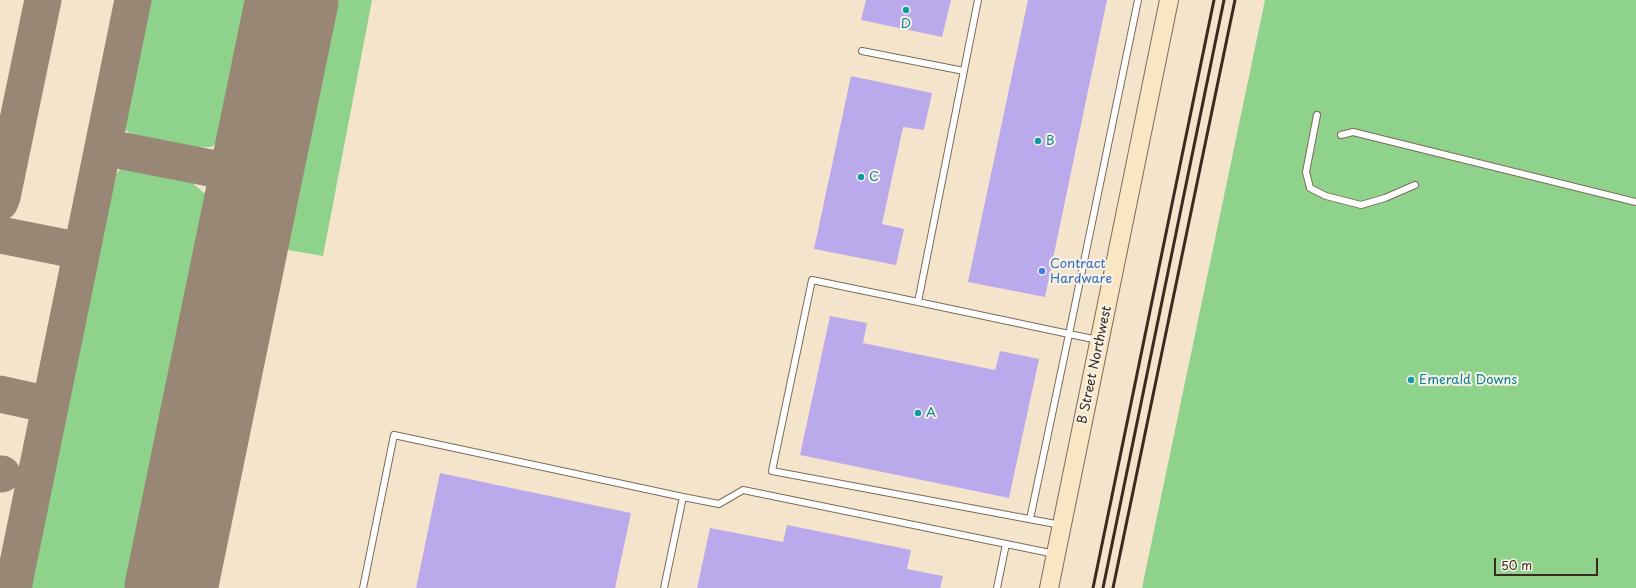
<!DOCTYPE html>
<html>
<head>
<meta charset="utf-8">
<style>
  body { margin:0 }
  #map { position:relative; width:1636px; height:588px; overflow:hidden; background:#f5e4cc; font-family:"Playpen Sans",sans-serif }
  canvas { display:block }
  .scale { position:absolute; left:1494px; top:558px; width:104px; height:18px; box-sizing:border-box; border:2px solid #3b2a1e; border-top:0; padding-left:5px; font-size:12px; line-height:14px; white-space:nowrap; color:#3b2a1e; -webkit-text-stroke:3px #f7f3e8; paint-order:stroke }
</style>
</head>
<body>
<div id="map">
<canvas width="1636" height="588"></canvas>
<div class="scale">50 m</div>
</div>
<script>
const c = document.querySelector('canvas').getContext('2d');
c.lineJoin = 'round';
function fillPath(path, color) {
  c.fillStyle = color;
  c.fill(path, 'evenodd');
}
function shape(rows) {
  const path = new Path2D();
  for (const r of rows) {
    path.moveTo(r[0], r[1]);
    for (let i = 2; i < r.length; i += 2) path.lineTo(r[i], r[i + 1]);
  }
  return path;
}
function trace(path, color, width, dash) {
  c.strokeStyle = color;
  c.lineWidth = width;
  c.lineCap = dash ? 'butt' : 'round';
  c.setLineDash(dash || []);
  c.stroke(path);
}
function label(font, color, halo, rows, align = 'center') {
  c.font = font + ' "Playpen Sans",sans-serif';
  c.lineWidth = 4;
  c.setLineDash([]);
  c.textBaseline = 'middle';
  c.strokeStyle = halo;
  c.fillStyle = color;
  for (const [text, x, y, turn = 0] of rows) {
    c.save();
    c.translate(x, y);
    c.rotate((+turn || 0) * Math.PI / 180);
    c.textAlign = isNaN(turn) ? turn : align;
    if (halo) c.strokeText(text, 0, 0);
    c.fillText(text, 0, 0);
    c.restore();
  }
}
const green = shape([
  [147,0,264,0,241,112,227,136,211,147,177,148,139,141,122,127],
  [313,0,372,0,323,256,265,246,277,167],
  [1265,0,1636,0,1636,588,1142,588],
  [120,169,151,169,190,181,210,198,219,220,144,588,26,588,52,458,85,275,105,191]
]);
const taxiway = shape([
  [103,147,256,177],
  [0,202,2,197,43,0],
  [0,235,81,251],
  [0,394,50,405],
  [0,474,2,474],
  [13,588,133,0]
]);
const runway = shape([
  [171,588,292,0]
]);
const building = shape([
  [866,0,951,0,942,37,861,20],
  [1028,0,1107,0,1045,297,968,282],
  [851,76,932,93,924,130,903,127,882,224,904,229,896,265,814,249],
  [830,316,867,323,863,343,995,370,1000,351,1039,359,1009,498,800,455],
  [440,473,631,513,615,588,416,588],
  [787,525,911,550,907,569,943,576,940,588,697,588,710,528,783,542]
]);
const lane = shape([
  [978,0,918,302,812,280,772,471,1061,525],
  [862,51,964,71],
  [1317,115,1306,172,1310,188,1326,196,1361,205,1385,198,1415,185],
  [1341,135,1353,132,1636,202],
  [918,302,1069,334,1138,0],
  [683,497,719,504,743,490,1055,554],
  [1030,519,1069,334,1098,340],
  [363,588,394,435,683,497,664,588],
  [997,588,1006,544]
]);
const secondary = shape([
  [1049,588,1169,0]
]);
const rail = shape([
  [1093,588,1214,0],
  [1103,588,1224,0],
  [1113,588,1235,0]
]);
const markers = [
  [906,10,4,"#0f9aa8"],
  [1038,141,4,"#0f9aa8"],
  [861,177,4,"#0f9aa8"],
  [1042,271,4,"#3f7fe0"],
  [1411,380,4,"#0f9aa8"],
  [918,413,4,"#0f9aa8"]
];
const cultureNames = [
  ["D",906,24,"center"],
  ["B",1046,141],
  ["C",869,177],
  ["Emerald Downs",1419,380],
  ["A",926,413]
];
const shopNames = [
  ["Contract",1050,264],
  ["Hardware",1050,279]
];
const streetNames = [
  ["B Street Northwest",1095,365,-78]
];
fillPath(green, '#8ed28b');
trace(taxiway, '#988775', 37);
trace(runway, '#988775', 93);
fillPath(building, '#bbaaeb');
trace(lane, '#7c6b5b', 8);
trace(secondary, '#7c6b5b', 20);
trace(lane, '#fff', 6);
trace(secondary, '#fbe6c4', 18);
trace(rail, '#3b2a1e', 3);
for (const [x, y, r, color] of markers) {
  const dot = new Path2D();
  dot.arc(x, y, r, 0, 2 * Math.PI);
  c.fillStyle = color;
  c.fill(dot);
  trace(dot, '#f7f3e8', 1.5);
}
label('13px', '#0d838f', '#f7f3e8', cultureNames, 'left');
label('13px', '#366cbe', '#f7f3e8', shopNames, 'left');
label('13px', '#3b2a1e', '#f7f3e8', streetNames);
</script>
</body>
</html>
